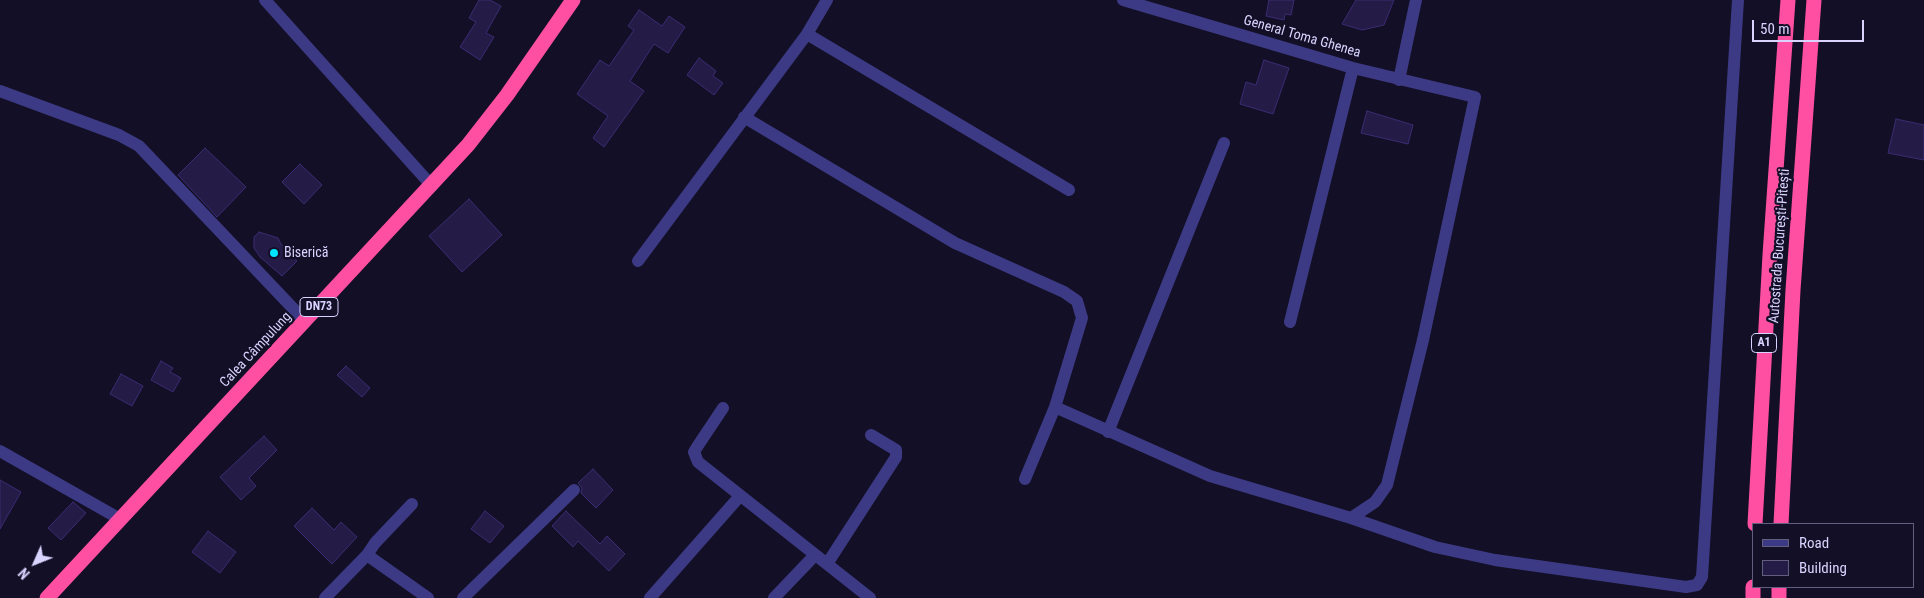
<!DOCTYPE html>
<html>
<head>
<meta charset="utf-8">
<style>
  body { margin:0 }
  #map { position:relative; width:1924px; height:598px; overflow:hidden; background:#130f26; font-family:"Roboto Condensed",sans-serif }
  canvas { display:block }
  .legend { position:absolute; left:1752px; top:523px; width:162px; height:65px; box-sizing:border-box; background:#130f26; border:1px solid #625e7d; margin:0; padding:6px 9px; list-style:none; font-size:15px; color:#d9d4ff }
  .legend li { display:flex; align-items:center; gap:10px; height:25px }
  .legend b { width:25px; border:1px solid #625e7d }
  .north { position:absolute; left:10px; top:538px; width:50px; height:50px; -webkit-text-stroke:4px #130f26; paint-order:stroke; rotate:226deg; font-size:14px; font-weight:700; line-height:20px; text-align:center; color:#d9d4ff }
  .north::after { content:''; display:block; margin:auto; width:18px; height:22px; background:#d9d4ff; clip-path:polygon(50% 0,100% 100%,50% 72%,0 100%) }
  .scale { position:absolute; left:1752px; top:20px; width:112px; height:22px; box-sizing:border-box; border:2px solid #d9d4ff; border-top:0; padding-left:6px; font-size:15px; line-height:18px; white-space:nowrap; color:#d9d4ff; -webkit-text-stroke:4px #130f26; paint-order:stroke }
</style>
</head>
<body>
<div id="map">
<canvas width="1924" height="598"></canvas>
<ul class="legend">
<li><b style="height:6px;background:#3d3a85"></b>Road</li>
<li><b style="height:14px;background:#241b47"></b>Building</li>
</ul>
<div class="north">N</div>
<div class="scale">50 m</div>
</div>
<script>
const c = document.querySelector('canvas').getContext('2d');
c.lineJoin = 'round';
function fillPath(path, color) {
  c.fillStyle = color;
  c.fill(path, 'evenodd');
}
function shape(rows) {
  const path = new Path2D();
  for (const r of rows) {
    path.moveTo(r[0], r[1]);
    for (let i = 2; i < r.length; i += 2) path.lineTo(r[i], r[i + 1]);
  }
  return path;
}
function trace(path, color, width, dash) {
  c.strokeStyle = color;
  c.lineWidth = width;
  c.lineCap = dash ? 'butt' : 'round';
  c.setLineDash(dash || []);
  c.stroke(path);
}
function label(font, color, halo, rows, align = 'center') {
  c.font = font + ' "Roboto Condensed",sans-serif';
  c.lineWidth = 4.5;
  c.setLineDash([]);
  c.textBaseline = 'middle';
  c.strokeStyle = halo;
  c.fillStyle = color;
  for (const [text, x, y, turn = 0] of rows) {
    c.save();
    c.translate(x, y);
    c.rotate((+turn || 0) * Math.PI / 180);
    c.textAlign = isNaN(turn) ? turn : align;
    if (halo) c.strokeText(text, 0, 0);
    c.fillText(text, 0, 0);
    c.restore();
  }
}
const building = shape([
  [479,0,490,0,501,6,486,33,494,37,480,60,460,47,476,22,469,18,479,0],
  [1269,0,1294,0,1291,15,1285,14,1284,20,1266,16,1269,0],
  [1356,0,1394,0,1384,25,1362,30,1342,24,1356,0],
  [639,10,662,26,669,16,685,27,668,53,654,44,630,81,644,91,604,147,593,138,608,116,577,94,600,60,609,66,634,30,628,26,639,10],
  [699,58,716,71,713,76,723,83,714,95,687,75,699,58],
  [1264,60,1289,68,1273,114,1240,104,1246,82,1256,85,1264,60],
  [1367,111,1413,125,1408,144,1361,133,1367,111],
  [1896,119,1924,125,1924,160,1888,153,1896,119],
  [205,148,246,187,217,217,178,175,205,148],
  [300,164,322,185,304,204,282,182,300,164],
  [469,199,502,235,462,272,429,236,469,199],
  [259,232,278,238,281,244,297,261,282,276,260,257,254,248,254,237,259,232],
  [161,361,173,368,170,372,181,378,173,392,151,380,161,361],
  [346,366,370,388,362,397,337,375,346,366],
  [121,374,143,386,132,406,110,394,121,374],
  [264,436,277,450,249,478,256,486,241,500,220,477,264,436],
  [593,469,613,490,596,508,581,493,582,488,578,483,593,469],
  [0,480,21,492,0,529,0,480],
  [73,502,86,513,61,540,48,528,73,502],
  [312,508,334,530,341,522,357,537,332,564,294,526,312,508],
  [485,511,504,526,490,543,471,529,485,511],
  [566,511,600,544,607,536,625,554,609,571,578,541,573,547,552,526,566,511],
  [208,531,236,552,220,573,192,552,208,531]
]);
const minor = shape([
  [265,0,432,186],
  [1123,0,1353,68,1475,97,1423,340,1387,485,1375,502,1351,518],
  [807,34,1069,190],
  [1399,80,1416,0],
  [0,91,119,135,139,146,305,321],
  [744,117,955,243,1064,292,1077,301,1082,318,1055,407,1210,476,1351,518,1435,547,1495,560,1686,587,1697,585,1702,577,1738,0],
  [638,261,807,34,827,0],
  [1290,322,1353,68],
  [723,408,697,447,694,452,698,462,870,598],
  [1108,432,1224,143],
  [0,451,120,519],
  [1025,479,1055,407],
  [367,555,375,543,412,504],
  [827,564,896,457,896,450,871,435],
  [325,598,367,555,428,598],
  [463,598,574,490],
  [650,598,740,496],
  [774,598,815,555]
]);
const highway = shape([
  [1755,524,1770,255,1788,0],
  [1781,524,1793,290,1814,0],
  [47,598,468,145,507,95,573,0],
  [1753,598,1753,587],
  [1779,598,1779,587]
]);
const markers = [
  [274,253,5,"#00e5ff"]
];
const shields = [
  [319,307,38],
  [1764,343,25]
];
const shieldNames = [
  ["DN73",319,307],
  ["A1",1764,343]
];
const streetNames = [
  ["General Toma Ghenea",1302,37,16],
  ["Autostrada București-Pitești",1780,246,-86],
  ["Calea Câmpulung",256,350,-47]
];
const poiNames = [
  ["Biserică",284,253]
];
fillPath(building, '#241b47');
trace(building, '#3b2d73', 1);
trace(minor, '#3d3a85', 12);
trace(highway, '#ff4fa3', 15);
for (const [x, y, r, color] of markers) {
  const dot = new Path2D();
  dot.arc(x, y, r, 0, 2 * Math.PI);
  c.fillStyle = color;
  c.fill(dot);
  trace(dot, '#130f26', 2);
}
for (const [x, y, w] of shields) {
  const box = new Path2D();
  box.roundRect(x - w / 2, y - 9.5, w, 19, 4);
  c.fillStyle = '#130f26';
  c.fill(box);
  trace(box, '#d9d4ff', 1);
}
label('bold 12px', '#d9d4ff', null, shieldNames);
label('14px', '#d9d4ff', '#130f26', streetNames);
label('14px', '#d9d4ff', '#130f26', poiNames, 'left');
</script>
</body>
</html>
